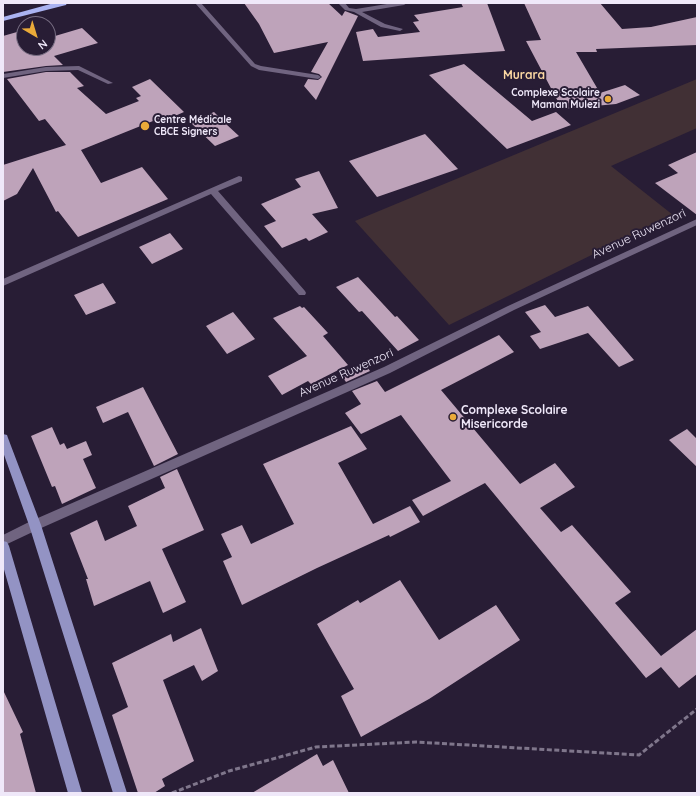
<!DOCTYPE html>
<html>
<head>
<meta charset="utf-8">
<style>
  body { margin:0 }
  #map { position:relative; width:700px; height:796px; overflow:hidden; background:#281d35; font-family:Quicksand,sans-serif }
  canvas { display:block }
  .frame { position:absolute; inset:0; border:4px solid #efe8f9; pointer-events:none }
  .north { position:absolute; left:16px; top:16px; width:40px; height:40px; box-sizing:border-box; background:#281d35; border:1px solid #786e83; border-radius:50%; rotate:142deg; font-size:11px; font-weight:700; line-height:16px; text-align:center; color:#efe8f9 }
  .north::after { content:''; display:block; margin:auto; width:14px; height:18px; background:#eaaa39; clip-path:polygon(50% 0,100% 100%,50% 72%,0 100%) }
</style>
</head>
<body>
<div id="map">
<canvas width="700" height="796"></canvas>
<div class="frame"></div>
<div class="north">N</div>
</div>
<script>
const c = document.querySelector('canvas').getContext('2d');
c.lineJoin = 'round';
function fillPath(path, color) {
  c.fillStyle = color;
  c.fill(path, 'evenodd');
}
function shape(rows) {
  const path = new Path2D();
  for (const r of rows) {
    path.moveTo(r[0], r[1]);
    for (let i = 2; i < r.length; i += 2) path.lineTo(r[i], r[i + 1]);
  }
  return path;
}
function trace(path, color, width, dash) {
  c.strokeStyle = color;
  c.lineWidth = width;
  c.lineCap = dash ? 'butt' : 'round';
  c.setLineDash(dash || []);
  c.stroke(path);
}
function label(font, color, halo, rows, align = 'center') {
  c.font = font + ' Quicksand,sans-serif';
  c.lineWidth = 4;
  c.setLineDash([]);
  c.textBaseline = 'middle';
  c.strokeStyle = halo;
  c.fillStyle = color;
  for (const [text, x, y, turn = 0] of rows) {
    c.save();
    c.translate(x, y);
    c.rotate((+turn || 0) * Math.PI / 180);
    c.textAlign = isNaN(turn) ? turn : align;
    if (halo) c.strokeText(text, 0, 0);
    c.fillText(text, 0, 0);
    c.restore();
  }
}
const green = shape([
  [697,79,697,128,611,166,673,215,449,325,355,221]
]);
const building = shape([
  [244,3,328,3,342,16,345,11,358,16,316,100,304,86,308,79,318,80,322,77,319,74,311,72,328,42,274,53,259,24],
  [461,3,487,3,505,51,363,61,356,32,373,29,378,37,420,32,413,22,419,21,414,15,463,7],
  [524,3,600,3,622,29,651,27,697,17,697,45,596,49,597,52,576,52,600,93,625,85,640,95,616,104,562,109,526,41,541,40],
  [48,25,52,25,55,36,82,28,98,43,54,56,63,65,46,66,3,72,3,36,24,30,24,48,48,48],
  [464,64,532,121,556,112,571,125,507,149,429,75],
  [46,72,70,72,84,86,77,88,106,114,139,101,136,98,141,96,132,87,150,79,184,112,161,122,158,119,81,150,101,183,142,167,168,199,78,237,58,211,56,212,33,168,17,194,3,201,3,165,66,145,45,119,39,121,7,79],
  [214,112,226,124,239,136,215,146,190,122],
  [425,134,458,169,377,197,349,161],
  [697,152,697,215,655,183,678,173,668,165],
  [319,171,338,208,312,214,328,232,309,241,306,238,282,248,264,226,276,221,261,204,301,187,295,179],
  [170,233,183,249,152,264,139,247],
  [358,277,395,317,397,316,419,340,398,351,362,311,359,312,336,287],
  [103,283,116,303,86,315,74,295],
  [545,305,555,317,588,306,634,360,619,367,588,333,540,349,530,336,541,332,525,312],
  [300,306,302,308,304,307,328,333,323,336,348,365,311,384,308,381,282,395,268,376,307,356,273,318],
  [233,312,255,339,227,354,206,326],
  [499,335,514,352,441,390,520,484,555,463,575,487,540,508,561,532,572,525,631,592,615,603,661,656,697,629,697,674,679,688,661,667,646,678,485,483,423,516,412,500,451,481,401,415,361,434,345,413,361,404,352,391,377,381,385,392],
  [365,364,370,371,346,382,341,375],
  [143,387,178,454,154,466,128,412,103,423,96,407],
  [351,426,367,449,338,463,373,524,410,506,420,522,390,537,389,535,317,568,242,605,223,561,232,557,221,534,242,525,251,544,294,524,263,464],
  [52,427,60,445,64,443,67,449,86,441,92,455,83,459,96,488,62,504,55,486,52,487,31,436],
  [687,429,697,439,697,467,669,440],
  [177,469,204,530,162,549,186,602,163,613,150,581,94,606,86,579,88,579,70,533,97,520,105,541,137,526,128,506,165,488,160,477],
  [400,580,439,640,496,605,520,640,429,699,361,737,341,696,354,689,317,624,358,600,360,603],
  [201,628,218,671,202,681,194,665,163,680,194,761,162,779,165,786,154,793,138,793,112,715,128,707,112,663,171,634,173,642],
  [3,690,23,732,20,734,36,793,3,793],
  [317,754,323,766,333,760,349,793,252,793]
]);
const path = shape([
  [172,793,229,771,316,747,416,742,639,755,697,709]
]);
const minor = shape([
  [195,3,201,3,255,64,261,66,318,75,321,77,318,79,259,70,251,66,195,3],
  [338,3,345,3,349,8,356,9,393,3,407,3,404,5,362,12,385,24,403,29,400,31,381,27,354,12,345,10,338,3],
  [79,66,113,83,108,84,78,70,46,71,3,78,3,74,46,67,79,66],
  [239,176,242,177,242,181,218,191,305,291,306,293,305,295,299,295,211,194,3,286,3,279,239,176],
  [697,219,697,225,514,310,390,373,39,529,3,546,3,535,31,521,384,367,508,306,697,219]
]);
const major = shape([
  [3,434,7,435,8,438,41,525,127,793,113,793,29,525,3,452,3,434],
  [3,541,7,542,9,546,82,793,68,793,3,566,3,541]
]);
const highway = shape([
  [54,3,67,3,66,5,3,21,3,17,54,3]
]);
const markers = [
  [608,99,4,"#eaaa39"],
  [145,126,5,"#eaaa39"],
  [453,417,4,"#eaaa39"]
];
const farPoinames = [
  ["Complexe Scolaire",600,93],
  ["Maman Mulezi",600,105],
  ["Centre Médicale",154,120,"left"],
  ["CBCE Signers",154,132,"left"]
];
const farQuarternames = [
  ["Murara",524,75]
];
const streetNames = [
  ["Avenue Ruwenzori",639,234,-25],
  ["Avenue Ruwenzori",346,373,-24]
];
const poiNames = [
  ["Complexe Scolaire",461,410],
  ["Misericorde",461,424]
];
fillPath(green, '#413035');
fillPath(building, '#bea3ba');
trace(path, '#7f768b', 3, [5, 2.5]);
fillPath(minor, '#706480');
fillPath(major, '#9393c4');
fillPath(highway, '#aab3f2');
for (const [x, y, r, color] of markers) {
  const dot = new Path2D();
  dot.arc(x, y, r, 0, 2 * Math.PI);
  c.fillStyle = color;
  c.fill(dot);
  trace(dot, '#281d35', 1.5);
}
label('bold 10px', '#efe8f9', '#281d35', farPoinames, 'right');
label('bold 12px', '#fcd8a2', '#281d35', farQuarternames);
label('12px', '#efe8f9', '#281d35', streetNames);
label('bold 12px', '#efe8f9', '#281d35', poiNames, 'left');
</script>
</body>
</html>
